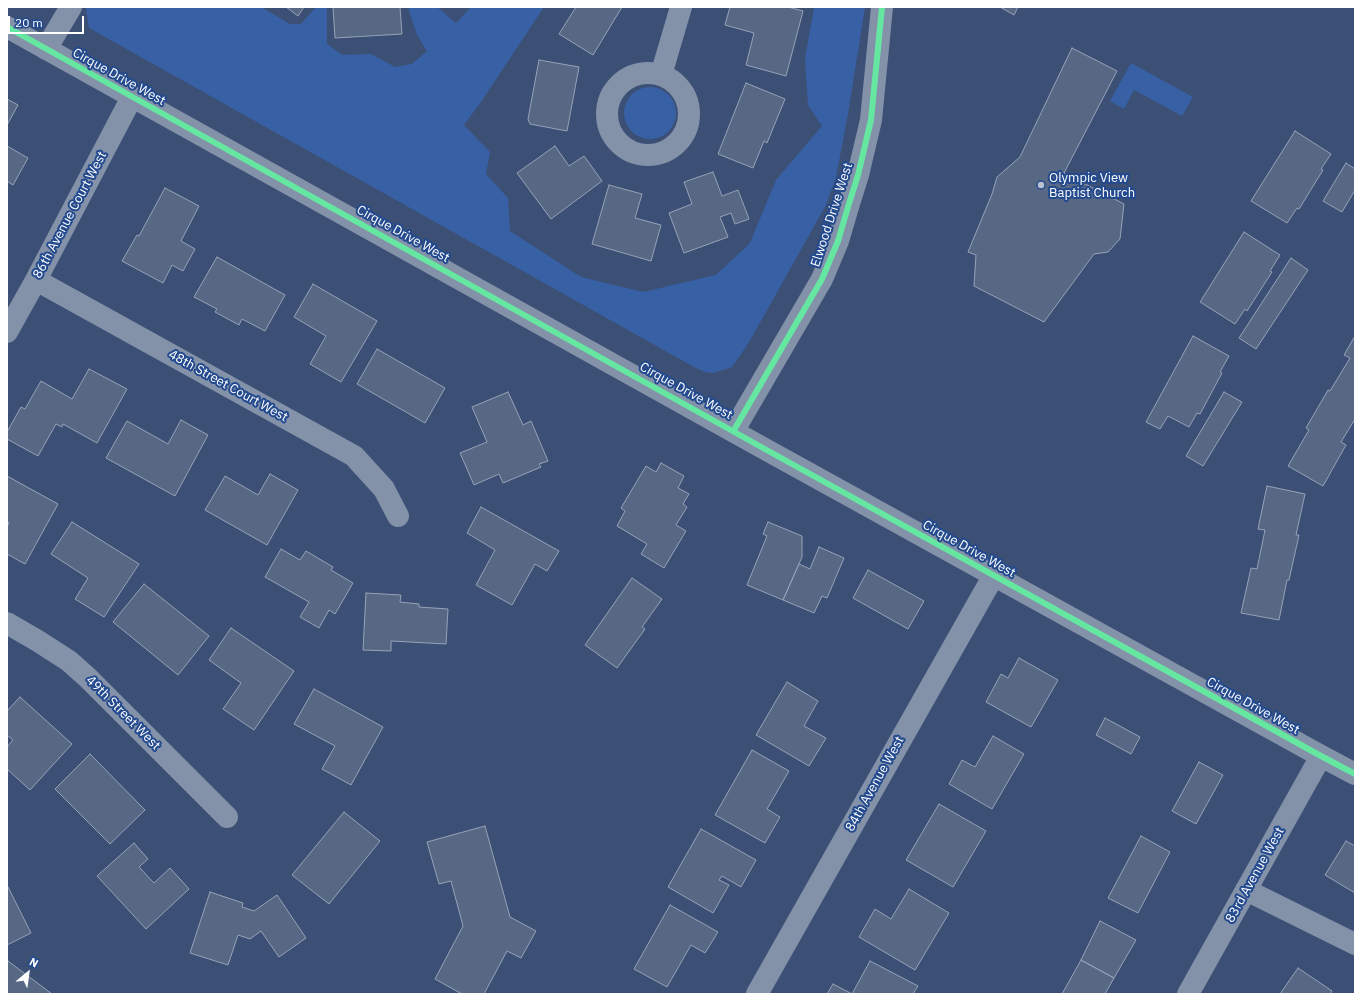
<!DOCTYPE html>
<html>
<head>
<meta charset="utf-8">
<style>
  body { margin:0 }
  #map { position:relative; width:1362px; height:1001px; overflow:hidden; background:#3c5076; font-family:"IBM Plex Sans",sans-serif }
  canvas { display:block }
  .frame { position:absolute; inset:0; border:8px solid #fff; pointer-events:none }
  .north { position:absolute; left:8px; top:953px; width:40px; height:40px; -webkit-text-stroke:3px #234a8e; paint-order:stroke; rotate:29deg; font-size:11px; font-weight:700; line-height:16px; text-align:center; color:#fff }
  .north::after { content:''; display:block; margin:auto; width:14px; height:18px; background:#fff; clip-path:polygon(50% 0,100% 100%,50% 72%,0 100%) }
  .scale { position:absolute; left:8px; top:16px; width:76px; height:18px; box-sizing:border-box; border:2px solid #fff; border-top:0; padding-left:5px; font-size:12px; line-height:14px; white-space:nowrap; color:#fff; -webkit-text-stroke:3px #234a8e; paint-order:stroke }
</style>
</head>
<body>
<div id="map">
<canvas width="1362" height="1001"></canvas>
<div class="frame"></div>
<div class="north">N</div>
<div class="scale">20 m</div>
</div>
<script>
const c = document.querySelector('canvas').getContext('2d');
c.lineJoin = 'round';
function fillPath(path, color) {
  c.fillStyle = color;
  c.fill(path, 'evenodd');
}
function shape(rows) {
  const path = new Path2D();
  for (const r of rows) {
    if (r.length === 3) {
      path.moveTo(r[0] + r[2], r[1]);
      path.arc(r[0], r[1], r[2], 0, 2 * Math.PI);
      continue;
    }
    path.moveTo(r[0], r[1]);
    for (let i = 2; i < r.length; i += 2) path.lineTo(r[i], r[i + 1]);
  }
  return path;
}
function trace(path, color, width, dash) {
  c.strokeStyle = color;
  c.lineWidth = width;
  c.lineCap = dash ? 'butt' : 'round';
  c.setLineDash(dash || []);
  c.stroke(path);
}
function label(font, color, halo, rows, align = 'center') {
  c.font = font + ' "IBM Plex Sans",sans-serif';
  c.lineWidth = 4;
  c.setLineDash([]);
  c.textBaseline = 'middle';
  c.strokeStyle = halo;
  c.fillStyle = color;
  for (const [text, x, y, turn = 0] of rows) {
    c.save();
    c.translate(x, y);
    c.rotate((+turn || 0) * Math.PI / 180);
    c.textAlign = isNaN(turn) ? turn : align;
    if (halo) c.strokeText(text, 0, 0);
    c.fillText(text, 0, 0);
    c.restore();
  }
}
const green = shape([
  [87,7,261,7,290,24,301,24,316,7,327,7,327,44,342,55,371,54,395,67,412,64,427,51,417,35,408,7,437,7,456,23,471,7,544,7,481,102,464,125,490,152,486,174,508,198,510,231,581,277,643,292,716,275,750,243,776,180,822,126,808,105,805,59,814,7,865,7,848,114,836,177,826,205,748,344,732,367,714,373,705,372,694,367,89,28,86,9],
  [1131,63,1193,97,1182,116,1134,90,1124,109,1110,101],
  [650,113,26]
]);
const building = shape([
  [286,7,304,7,298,16,286,7],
  [333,7,400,7,402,34,335,38,333,7],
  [576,7,622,7,593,55,559,34,576,7],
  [730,7,788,7,803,11,786,76,746,65,754,33,725,25,730,7],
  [1000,7,1018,7,1014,15,1000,7],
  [1072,48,1117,71,1064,173,1124,204,1120,239,1108,252,1094,254,1044,322,974,286,976,255,968,252,992,194,997,177,1020,157,1072,48],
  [539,60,579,67,567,131,530,124,528,119,539,60],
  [746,83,785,99,767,143,764,141,753,168,718,154,746,83],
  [7,99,18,105,7,125,7,99],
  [1295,131,1331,154,1321,169,1323,170,1299,209,1297,208,1287,223,1251,201,1295,131],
  [7,146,28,158,13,185,7,181,7,146],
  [555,146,569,166,584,156,602,181,551,219,517,173,555,146],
  [1346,163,1355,169,1355,190,1342,212,1323,201,1346,163],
  [713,172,722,196,738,190,749,219,735,224,731,213,720,217,728,237,684,253,669,213,692,204,684,182,713,172],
  [609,185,642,194,635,218,661,225,651,261,592,244,609,185],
  [165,188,199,206,181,241,195,249,183,271,172,265,163,283,122,261,137,235,139,236,165,188],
  [1244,232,1280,255,1270,271,1272,272,1247,311,1245,309,1235,324,1200,302,1244,232],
  [217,257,285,295,265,331,242,319,239,325,215,312,217,309,194,297,217,257],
  [1291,258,1308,270,1256,349,1239,338,1291,258],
  [313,284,377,321,341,382,310,364,326,336,294,317,313,284],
  [1193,336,1229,356,1220,372,1222,373,1200,414,1197,413,1189,427,1168,416,1160,429,1146,422,1193,336],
  [1355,336,1355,419,1341,442,1346,445,1323,486,1288,466,1309,430,1306,428,1328,390,1330,391,1350,358,1344,355,1355,336],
  [377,349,445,388,425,423,357,384,377,349],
  [89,369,127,389,97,443,63,424,62,427,56,424,38,456,7,439,7,432,21,407,25,409,41,381,72,399,89,369],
  [508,392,523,425,531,421,548,461,539,464,541,467,503,483,499,474,474,485,460,453,487,442,472,407,508,392],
  [1224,392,1242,402,1203,466,1186,456,1224,392],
  [181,420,208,435,175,496,106,458,127,421,168,444,181,420],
  [661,463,684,476,678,488,689,494,683,504,687,507,676,525,686,531,664,568,641,554,647,544,617,526,625,511,621,508,646,466,656,472,661,463],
  [270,474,298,490,267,545,205,510,225,476,258,495,270,474],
  [7,476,58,504,25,564,7,554,7,527,9,523,7,521,7,476],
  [1267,486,1305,494,1296,535,1299,535,1289,580,1287,580,1279,620,1241,613,1251,568,1257,569,1265,530,1258,529,1267,486],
  [481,507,559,551,547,571,535,564,512,605,476,585,495,550,467,533,481,507],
  [72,522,139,564,104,617,75,599,88,578,51,554,72,522],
  [768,522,802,536,802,557,783,600,747,585,767,536,763,534,768,522],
  [819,547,844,558,827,598,822,596,814,613,783,600,799,564,810,569,819,547],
  [281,549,300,560,306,551,333,567,331,570,353,583,335,614,329,610,319,628,300,617,309,602,265,577,281,549],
  [868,570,924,601,908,629,853,598,868,570],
  [632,578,662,599,642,627,645,629,617,668,585,645,632,578],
  [144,584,209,636,178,675,113,622,144,584],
  [366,593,401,595,400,602,419,604,419,607,448,609,446,644,391,641,391,651,363,650,366,593],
  [231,628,294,671,254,730,223,709,241,683,209,660,231,628],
  [1019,658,1058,680,1031,727,986,702,1001,674,1008,678,1019,658],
  [787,682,818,701,804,726,826,738,809,766,756,735,787,682],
  [314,689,383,727,351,785,322,769,335,746,294,724,314,689],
  [20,697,72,744,30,790,7,769,7,747,13,740,7,735,7,711,20,697],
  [1105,718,1140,737,1131,754,1096,735,1105,718],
  [993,736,1024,754,992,809,949,784,962,760,975,767,993,736],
  [752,750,789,771,767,809,780,817,765,843,715,815,752,750],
  [90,754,145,810,110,844,55,789,90,754],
  [1199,762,1223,775,1196,824,1172,811,1199,762],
  [939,804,986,831,953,887,906,860,939,804],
  [344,812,380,841,329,904,292,875,344,812],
  [485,826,510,917,536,931,521,958,507,951,484,994,462,994,435,979,463,926,451,881,439,884,427,842,485,826],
  [701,829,756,860,741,887,722,876,719,880,729,885,713,913,668,887,701,829],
  [1141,836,1170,852,1138,913,1108,898,1141,836],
  [1346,841,1355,846,1355,893,1325,875,1346,841],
  [134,843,148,859,139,867,154,883,170,868,189,889,146,929,97,876,134,843],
  [7,885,31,933,7,945,7,885],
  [909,889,949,913,915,970,859,937,875,909,891,919,909,889],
  [210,892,243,903,242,907,254,911,277,895,306,938,279,957,261,931,250,939,238,935,228,965,190,953,210,892],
  [670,905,718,932,705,953,691,945,667,987,634,969,670,905],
  [1100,921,1136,940,1114,978,1081,960,1100,921],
  [1081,960,1114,978,1105,994,1062,994,1081,960],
  [8,961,52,994,7,994,7,963,8,961],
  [870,961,918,986,913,994,852,994,870,961],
  [1298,968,1332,991,1330,994,1280,994,1298,968],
  [833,984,852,994,827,994,833,984]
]);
const minor = shape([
  [7,27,763,448,1321,756,1355,774],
  [46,49,71,7],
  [648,114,41],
  [661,75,681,7],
  [36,280,354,456,384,489,398,516],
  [7,332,36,280,132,97],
  [734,430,822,279,838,241,848,207,858,175,871,120,882,7],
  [7,623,38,641,69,661,88,678,227,817],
  [1246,890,1355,944],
  [757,994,994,575],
  [1188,994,1321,756]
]);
const cycleway = shape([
  [7,27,763,448,1321,756,1355,774],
  [734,430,822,279,838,241,848,207,858,175,871,120,882,7]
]);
const markers = [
  [1041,185,4,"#bbc2cf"]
];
const streetNames = [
  ["Cirque Drive West",119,77,29],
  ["86th Avenue Court West",70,215,-62],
  ["Elwood Drive West",832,215,-72],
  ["Cirque Drive West",403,234,29],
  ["48th Street Court West",228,386,29],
  ["Cirque Drive West",686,391,29],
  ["Cirque Drive West",969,549,29],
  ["Cirque Drive West",1253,706,29],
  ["49th Street West",123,713,45],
  ["84th Avenue West",875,784,-61],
  ["83rd Avenue West",1255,875,-61]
];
const poiNames = [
  ["Olympic View",1049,178],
  ["Baptist Church",1049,193]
];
fillPath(green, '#3860a4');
fillPath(building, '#576885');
trace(building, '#97a2b7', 1);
trace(minor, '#8391a9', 22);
trace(cycleway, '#66e7a1', 6);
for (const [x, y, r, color] of markers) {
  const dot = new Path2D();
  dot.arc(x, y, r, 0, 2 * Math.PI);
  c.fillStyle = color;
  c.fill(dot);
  trace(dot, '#234a8e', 1.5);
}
label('13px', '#fff', '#234a8e', streetNames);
label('13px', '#fff', '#234a8e', poiNames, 'left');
</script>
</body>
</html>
